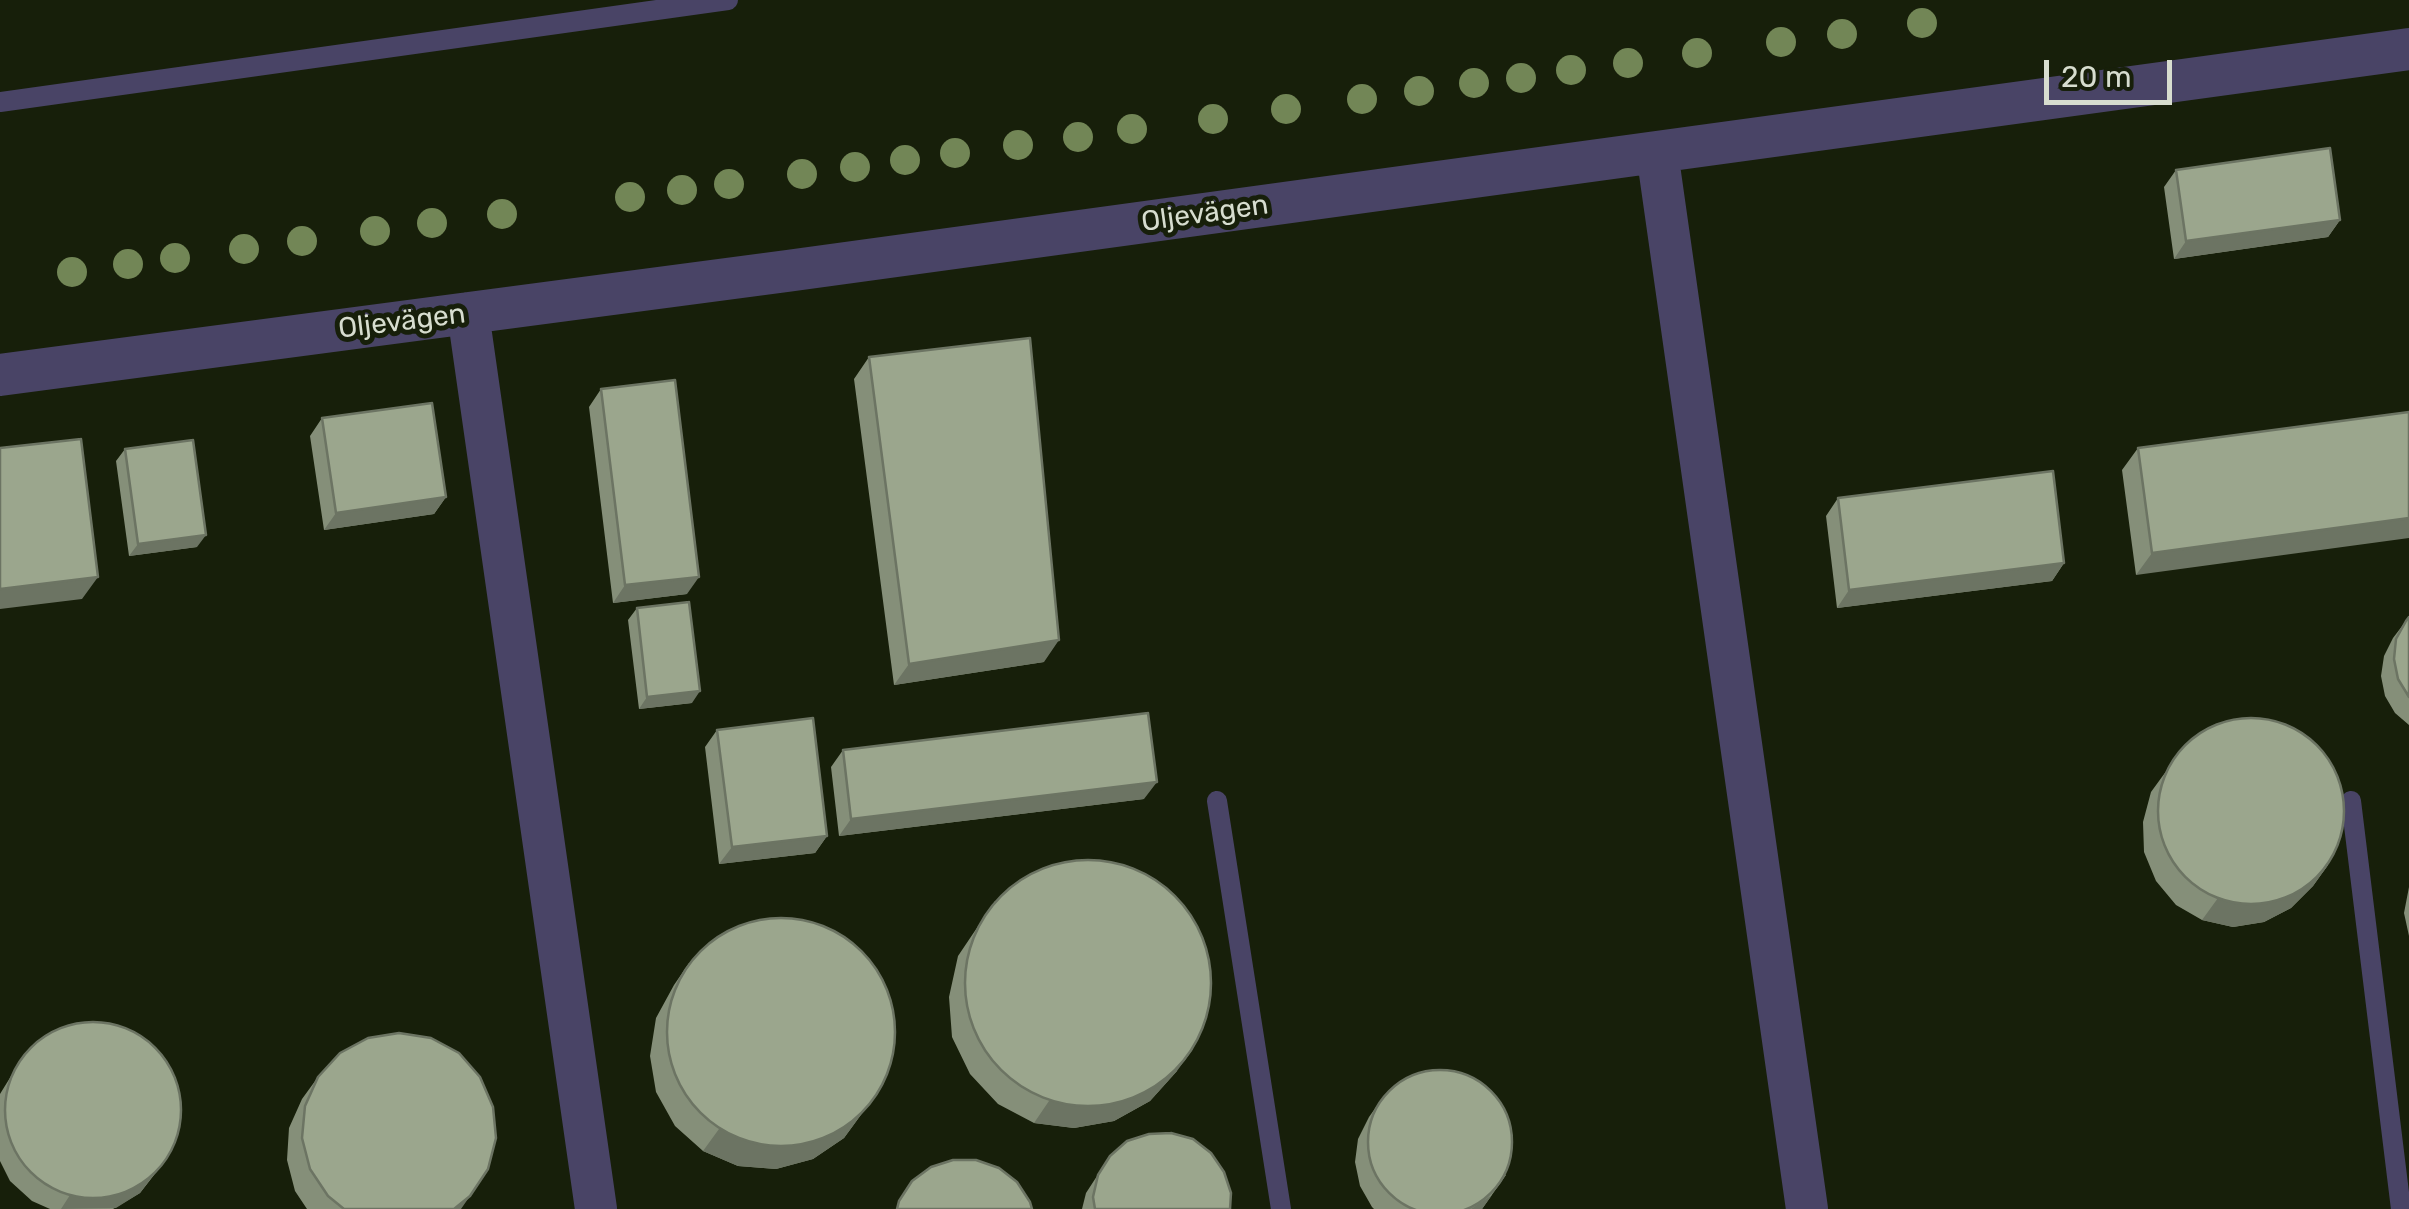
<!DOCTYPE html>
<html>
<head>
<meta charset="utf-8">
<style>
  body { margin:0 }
  #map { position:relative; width:2409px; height:1209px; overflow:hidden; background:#171f0a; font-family:Rubik,sans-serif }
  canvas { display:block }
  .scale { position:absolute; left:2044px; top:60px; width:128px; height:45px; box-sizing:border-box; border:5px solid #d7ddcf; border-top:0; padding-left:12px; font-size:30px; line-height:35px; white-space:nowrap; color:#d7ddcf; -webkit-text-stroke:8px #171f0a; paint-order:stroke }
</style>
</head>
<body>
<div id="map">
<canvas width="2409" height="1209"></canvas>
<div class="scale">20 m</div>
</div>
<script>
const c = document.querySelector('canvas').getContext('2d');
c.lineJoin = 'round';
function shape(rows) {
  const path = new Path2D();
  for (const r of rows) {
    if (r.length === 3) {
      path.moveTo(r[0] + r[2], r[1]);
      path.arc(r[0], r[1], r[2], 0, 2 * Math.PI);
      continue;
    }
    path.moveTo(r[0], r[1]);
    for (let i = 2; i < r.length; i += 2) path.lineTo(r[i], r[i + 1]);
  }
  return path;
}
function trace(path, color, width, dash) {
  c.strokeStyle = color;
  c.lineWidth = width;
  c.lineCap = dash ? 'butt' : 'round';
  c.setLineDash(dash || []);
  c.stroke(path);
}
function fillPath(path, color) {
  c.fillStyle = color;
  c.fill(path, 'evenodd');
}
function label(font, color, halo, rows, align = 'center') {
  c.font = font + ' Rubik,sans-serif';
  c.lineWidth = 10;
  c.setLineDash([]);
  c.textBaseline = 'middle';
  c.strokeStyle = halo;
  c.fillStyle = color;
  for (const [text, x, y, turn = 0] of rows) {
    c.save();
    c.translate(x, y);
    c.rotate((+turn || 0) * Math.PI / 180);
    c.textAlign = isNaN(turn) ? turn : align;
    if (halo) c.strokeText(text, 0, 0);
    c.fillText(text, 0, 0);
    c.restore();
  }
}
const lane = shape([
  [0,102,728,0],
  [1217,801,1281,1209],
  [2351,801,2401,1209]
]);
const street = shape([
  [1657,152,1807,1209],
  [468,313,596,1209],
  [0,375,787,271,2409,49]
]);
const trees = [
  [1922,23],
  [1842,34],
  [1781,42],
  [1697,53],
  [1628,63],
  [1571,70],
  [1521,78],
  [1474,83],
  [1419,91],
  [1362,99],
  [1286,109],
  [1213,119],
  [1132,129],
  [1078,137],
  [1018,145],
  [955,153],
  [905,160],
  [855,167],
  [802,174],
  [729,184],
  [682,190],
  [630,197],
  [502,214],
  [432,223],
  [375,231],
  [302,241],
  [244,249],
  [175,258],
  [128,264],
  [72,272]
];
const wall = shape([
  [2176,170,2340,220,2328,237,2174,259,2164,187],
  [869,357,1044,662,894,685,854,379],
  [601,389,687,594,613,603,589,407],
  [2409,412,2136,575,2122,470,2138,448],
  [322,418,446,497,434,514,324,530,310,436],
  [125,449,197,547,129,556,116,461],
  [1838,498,2064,563,2052,581,1837,608,1826,516],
  [637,608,692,703,639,709,628,620],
  [2409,617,2409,725,2395,713,2385,696,2381,676,2384,656,2393,638],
  [717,730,827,836,815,853,719,864,705,747],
  [843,750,1144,799,839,836,831,767],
  [2167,770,2328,865,2313,886,2291,908,2264,922,2233,927,2202,920,2176,905,2156,881,2144,852,2143,822,2151,792],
  [2409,887,2409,936,2404,913],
  [995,901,1177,1071,1150,1101,1114,1121,1074,1128,1034,1123,998,1104,970,1074,952,1037,949,997,958,956],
  [689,963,882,1086,844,1138,813,1159,776,1169,738,1166,703,1151,675,1126,656,1092,650,1056,656,1018,674,985],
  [24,1055,158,1170,140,1193,113,1209,50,1209,32,1201,10,1181,0,1161,0,1094],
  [318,1077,461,1209,307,1209,295,1191,287,1160,289,1128,302,1099],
  [1381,1100,1506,1175,1482,1209,1374,1209,1372,1207,1360,1186,1355,1162,1358,1139,1369,1117],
  [1110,1156,1230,1209,1082,1209,1086,1193]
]);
const shadedWall = shape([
  [2340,220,2328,237,2174,259,2186,241],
  [446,497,434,514,324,530,336,513],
  [2409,518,2409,538,2136,575,2152,553],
  [206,535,197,547,129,556,138,544],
  [2064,563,2052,581,1837,608,1849,590],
  [98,577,82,599,0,609,0,589],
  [699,577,687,594,613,603,625,585],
  [1059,640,1044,662,894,685,909,664],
  [700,691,692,703,639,709,647,697],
  [1157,782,1144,799,839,836,851,819],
  [827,836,815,853,719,864,732,847],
  [2328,865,2313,886,2291,908,2264,922,2233,927,2202,920,2218,898],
  [1193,1049,1177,1071,1150,1101,1114,1121,1074,1128,1034,1123,1049,1101],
  [882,1086,844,1138,813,1159,776,1169,738,1166,703,1151,719,1129],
  [170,1153,140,1193,116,1208,61,1209,70,1195],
  [1492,1195,1482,1209,1471,1209],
  [470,1196,461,1209,454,1209]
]);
const building = shape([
  [2330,148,2340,220,2186,241,2176,170,2330,148],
  [1030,338,1059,640,909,664,869,357,1030,338],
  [675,380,699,577,625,585,601,389,675,380],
  [432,403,446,497,336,513,322,418,432,403],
  [2409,412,2409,518,2152,553,2138,448,2409,412],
  [81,439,98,577,0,589,0,448,81,439],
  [193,440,206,535,138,544,125,449,193,440],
  [2053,471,2064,563,1849,590,1838,498,2053,471],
  [689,602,700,691,647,697,637,608,689,602],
  [2409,617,2409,697,2398,679,2394,659,2396,639,2406,621,2409,617],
  [1148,713,1157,782,851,819,843,750,1148,713],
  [813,718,827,836,732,847,717,730,813,718],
  [2251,811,93],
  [1088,983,123],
  [781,1032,114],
  [93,1110,88],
  [399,1033,431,1038,459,1053,480,1077,493,1107,496,1138,488,1169,470,1196,454,1209,344,1209,328,1196,310,1169,302,1138,305,1106,318,1077,340,1053,368,1038,399,1033],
  [1440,1142,72],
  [1171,1133,1193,1139,1211,1153,1224,1172,1231,1193,1230,1209,1095,1209,1093,1197,1098,1175,1110,1156,1127,1141,1149,1134,1171,1133],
  [953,1160,976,1160,999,1168,1017,1182,1030,1202,1032,1209,897,1209,899,1201,912,1181,931,1167,953,1160]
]);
const streetNames = [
  ["Oljevägen",1205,214,-8],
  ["Oljevägen",402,322,-7]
];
trace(lane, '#494466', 20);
trace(street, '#494466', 42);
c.fillStyle = '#728656';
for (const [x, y] of trees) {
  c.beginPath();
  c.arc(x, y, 15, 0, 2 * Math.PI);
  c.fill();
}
fillPath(wall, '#858f79');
fillPath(shadedWall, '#6c7463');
fillPath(building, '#9ba68d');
trace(building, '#6c7463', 2.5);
label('28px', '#d7ddcf', '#171f0a', streetNames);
</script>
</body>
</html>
